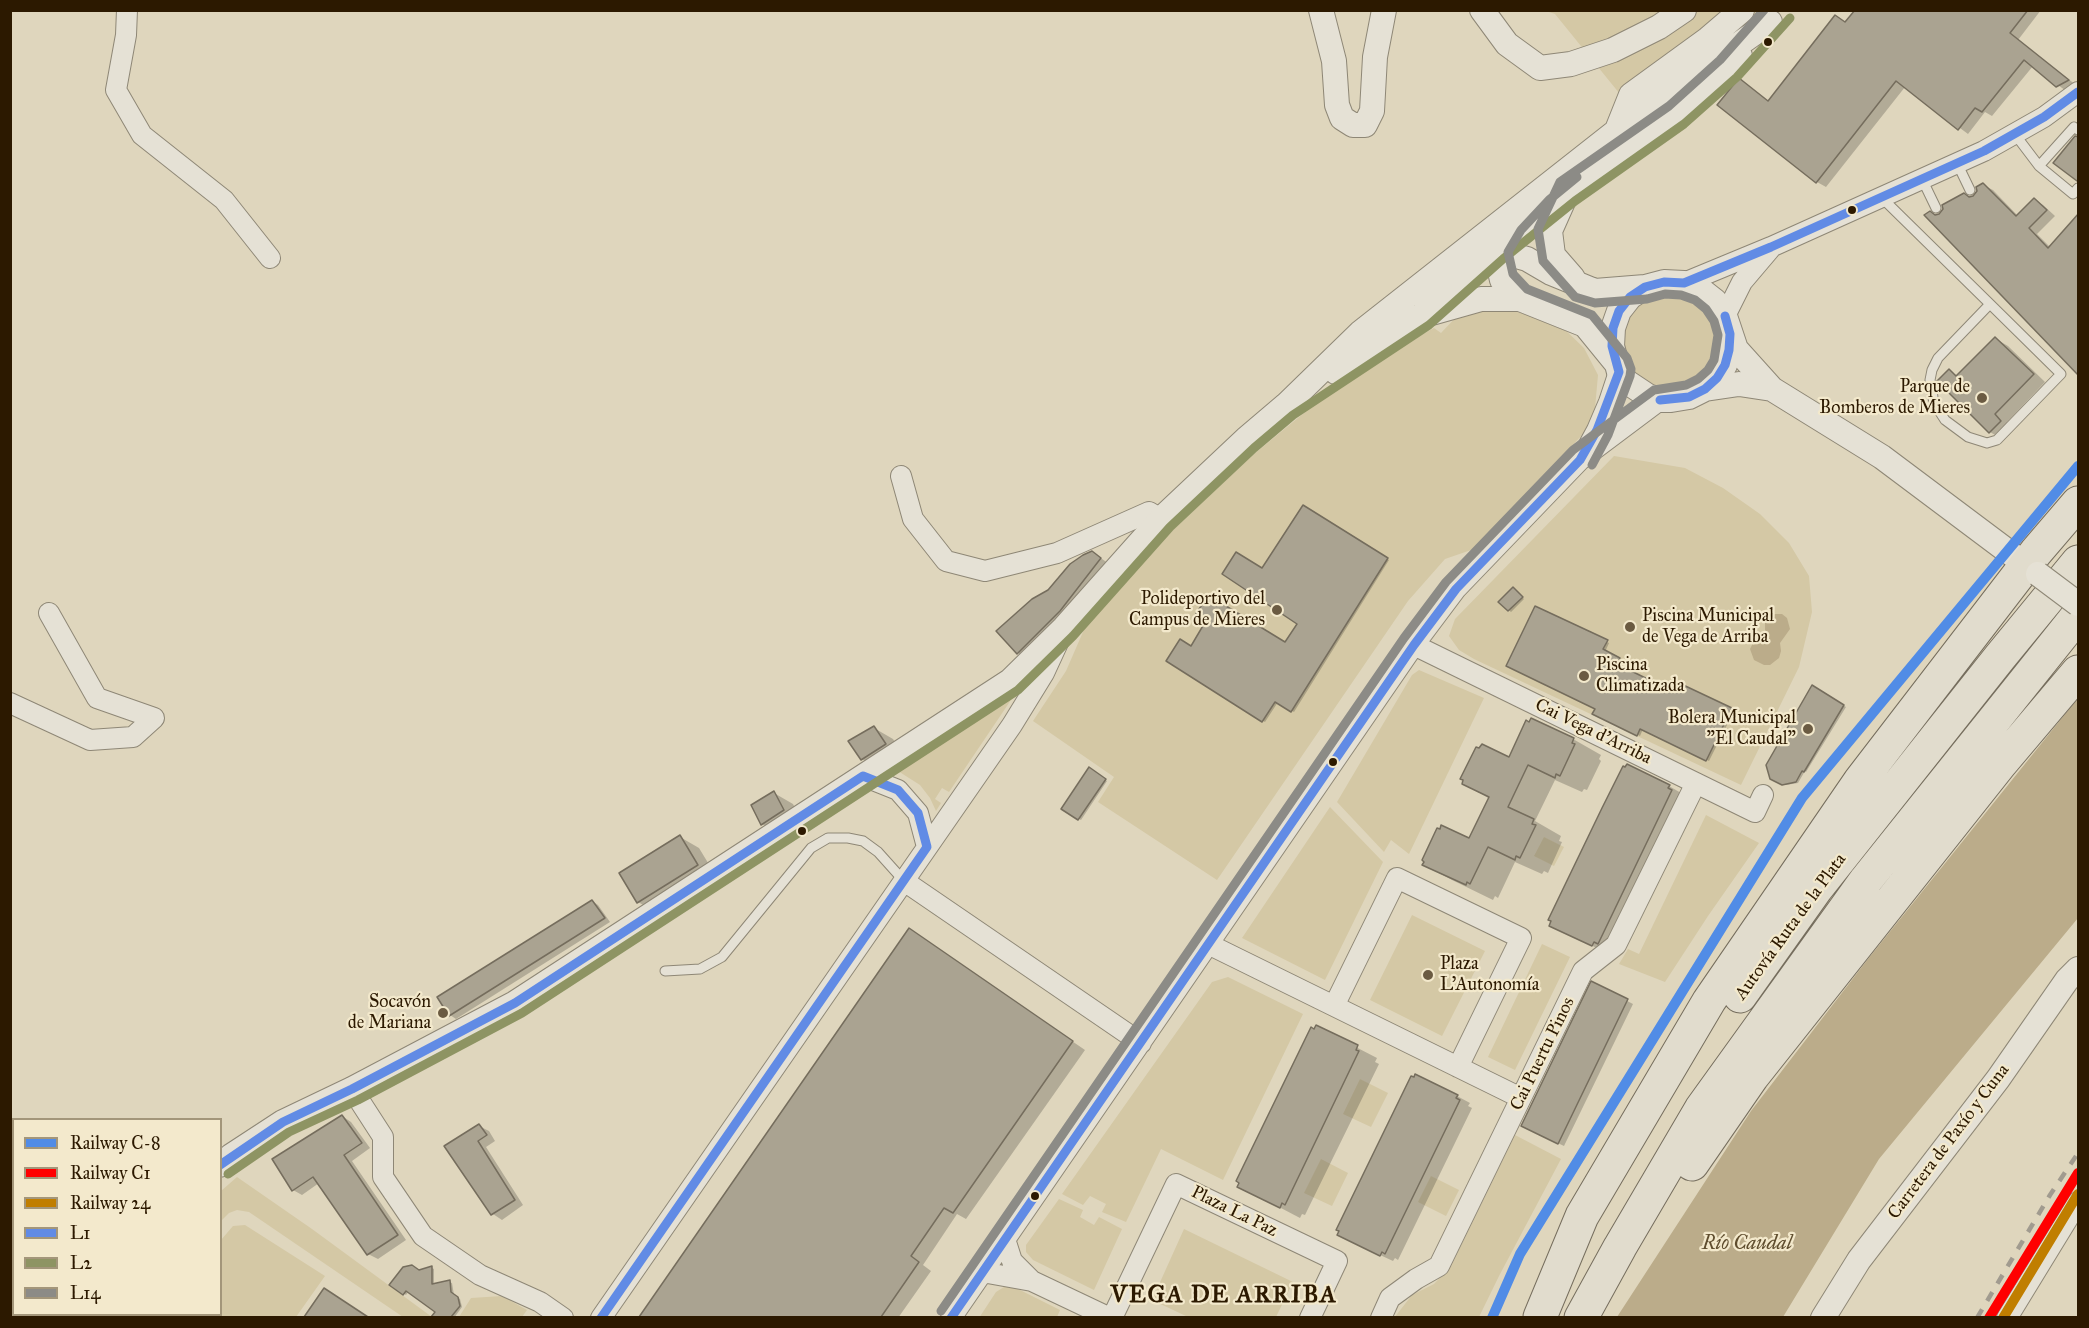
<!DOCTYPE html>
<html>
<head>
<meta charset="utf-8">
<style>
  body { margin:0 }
  #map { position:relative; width:2089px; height:1328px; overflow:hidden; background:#dfd6bd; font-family:"IM FELL Great Primer",serif }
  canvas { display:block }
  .frame { position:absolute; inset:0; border:12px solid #2c1900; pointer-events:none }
  .legend { position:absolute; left:12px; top:1118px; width:210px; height:198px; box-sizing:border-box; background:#f3e9cc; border:2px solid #a3967a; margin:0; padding:8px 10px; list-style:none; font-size:18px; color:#2c1900 }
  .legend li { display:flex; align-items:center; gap:12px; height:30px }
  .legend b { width:30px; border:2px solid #a3967a }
</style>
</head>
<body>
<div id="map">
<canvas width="2089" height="1328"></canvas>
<div class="frame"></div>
<ul class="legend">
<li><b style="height:8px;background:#518ce6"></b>Railway C-8</li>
<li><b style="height:8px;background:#f00"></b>Railway C1</li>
<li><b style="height:8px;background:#c07e00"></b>Railway 24</li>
<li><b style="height:8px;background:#618be5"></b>L1</li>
<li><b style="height:8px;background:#8e9463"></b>L2</li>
<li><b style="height:8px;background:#8c8b86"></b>L14</li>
</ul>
</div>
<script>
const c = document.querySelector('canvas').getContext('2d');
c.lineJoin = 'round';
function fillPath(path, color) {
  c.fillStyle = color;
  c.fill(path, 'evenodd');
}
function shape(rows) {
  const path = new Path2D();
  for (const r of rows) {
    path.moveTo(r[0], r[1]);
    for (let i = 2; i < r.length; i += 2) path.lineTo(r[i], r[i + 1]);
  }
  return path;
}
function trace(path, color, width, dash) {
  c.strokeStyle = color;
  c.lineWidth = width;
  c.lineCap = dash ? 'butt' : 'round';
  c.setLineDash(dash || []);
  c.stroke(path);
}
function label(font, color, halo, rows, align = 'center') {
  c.font = font + ' "IM FELL Great Primer",serif';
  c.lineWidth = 4.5;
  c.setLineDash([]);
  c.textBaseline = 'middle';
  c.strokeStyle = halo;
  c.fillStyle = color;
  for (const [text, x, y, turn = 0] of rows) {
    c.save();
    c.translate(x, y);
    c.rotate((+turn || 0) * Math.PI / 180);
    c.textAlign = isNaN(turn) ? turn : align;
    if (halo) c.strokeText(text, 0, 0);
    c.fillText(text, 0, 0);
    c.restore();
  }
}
const green = shape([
  [1546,11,1771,11,1641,120,1555,14],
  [1671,291,1693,297,1707,309,1715,324,1719,341,1716,358,1710,370,1697,382,1681,389,1664,391,1644,384,1622,358,1626,314,1638,301],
  [1507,309,1558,323,1584,348,1598,375,1595,408,1585,432,1474,549,1445,559,1408,601,1217,880,1098,802,1114,777,1033,721,1066,671,1086,625,1139,562,1248,459,1355,371,1434,328,1441,333,1459,314],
  [1614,456,1685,468,1723,488,1760,514,1789,543,1809,576,1812,612,1799,667,1741,785,1474,659,1459,650,1449,636,1455,619],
  [1419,670,1484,698,1409,854,1391,840,1384,852,1337,802,1412,675],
  [1013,697,949,792,942,788,935,799,941,803,936,811,930,798,920,785,898,771],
  [1330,807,1383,862,1325,980,1242,938],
  [1706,815,1759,843,1708,916,1665,982,1619,964,1628,949,1639,954],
  [1544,837,1564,847,1554,866,1534,856],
  [1412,915,1485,951,1442,1036,1370,1000],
  [1542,944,1570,957,1515,1070,1488,1057],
  [1228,977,1303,1014,1223,1180,1161,1149,1126,1222,1102,1212,1106,1204,1090,1196,1083,1205,1062,1194,1212,982],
  [1360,1079,1388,1093,1371,1127,1343,1114],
  [1515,1135,1561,1159,1499,1276,1479,1317,1394,1318,1412,1295,1434,1284,1451,1266],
  [1321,1159,1348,1173,1332,1206,1304,1193],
  [1431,1176,1459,1190,1446,1216,1418,1202],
  [237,1177,312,1229,432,1317,403,1317,249,1212,237,1210,229,1213,221,1221,221,1191],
  [1059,1199,1083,1210,1080,1217,1094,1225,1099,1217,1122,1229,1094,1290,1033,1260,1026,1252,1026,1245],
  [245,1225,325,1276,296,1317,169,1317,171,1315,220,1314,221,1240,233,1226],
  [1184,1229,1293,1282,1276,1317,1188,1317,1152,1300],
  [1004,1287,1014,1287,1060,1310,1057,1317,979,1318,996,1292],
  [502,1296,527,1310,522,1317,459,1317,471,1298]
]);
const water = shape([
  [1775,614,1782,614,1787,618,1790,629,1780,643,1781,651,1779,658,1770,665,1764,665,1754,660,1750,649,1755,639,1765,633,1765,622],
  [2078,698,2078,918,1879,1159,1783,1317,1617,1317,1751,1111,1868,959]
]);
const shadow = shape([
  [1857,10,2041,10,2018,40,2076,85,2066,91,2033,66,1992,116,1985,112,1968,134,1905,87,1826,187,1817,182,1769,102,1847,23],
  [1983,185,1993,190,2018,216,2034,200,2043,205,2055,216,2037,234,2050,247,2078,373,1935,216,1974,197],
  [1996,339,2008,346,2045,382,2007,422,2013,429,2002,439,1990,432,1949,371,1958,376],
  [1303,507,1389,560,1294,712,1278,702,1265,722,1168,661,1191,648,1286,644,1299,623,1263,570],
  [1092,552,1115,568,1032,662,1018,653,1049,592],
  [1515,590,1524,599,1511,612,1500,602],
  [1536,608,1609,643,1605,652,1621,660,1618,667,1675,694,1680,685,1734,711,1709,761,1643,729,1640,736,1594,713,1597,708],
  [1813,687,1846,707,1806,772,1805,771,1798,783,1786,785,1772,778],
  [874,728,893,739,904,756,881,770,862,759],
  [1573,739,1601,755,1599,759,1601,761,1587,790,1584,789,1582,792,1555,780,1535,821,1561,836,1559,841,1562,842,1548,873,1544,871,1542,874,1515,862,1498,898,1495,896,1493,900,1452,880,1424,865,1470,840,1490,799,1464,784,1510,759],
  [1089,769,1107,781,1081,820,1064,809],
  [1669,786,1681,793,1605,952,1564,932],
  [774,793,793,804,802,821,781,834,762,824],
  [680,837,699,848,716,876,657,913,638,902],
  [592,901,598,905,610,922,456,1019,450,1015],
  [910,930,1085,1050,966,1219,957,1214,923,1265,931,1271,898,1318,641,1318],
  [1592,983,1633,1004,1564,1146,1528,1129],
  [1317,1027,1377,1058,1375,1062,1379,1064,1305,1215,1302,1214,1300,1218,1239,1186],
  [1416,1076,1457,1096,1470,1103,1468,1106,1472,1108,1398,1260,1395,1258,1393,1261,1352,1242],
  [342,1116,351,1122,370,1148,352,1161,406,1240,378,1259,368,1254,319,1183,302,1195,293,1190],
  [479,1126,489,1131,495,1141,486,1147,523,1205,502,1220,493,1214,446,1146],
  [14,1248,14,1278,10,1277,10,1250],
  [432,1268,434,1269,434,1285,449,1282,452,1283,454,1295,460,1299,462,1307,454,1318,438,1318,434,1315,437,1312,409,1291,406,1295,392,1285],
  [325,1290,330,1293,367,1318,306,1318]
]);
const building = shape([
  [1855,10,2028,10,2010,33,2069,80,2056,87,2024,60,1982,112,1975,108,1958,130,1896,81,1816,183,1717,105,1739,78,1768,101,1835,15,1845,22,1855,10],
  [2075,136,2079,137,2079,181,2077,181,2053,163,2075,136],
  [1983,183,2016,216,2034,198,2047,210,2029,228,2048,248,2079,213,2079,376,1924,215,1930,211,1935,215,1939,214,1943,209,1942,205,1964,193,1969,197,1973,196,1977,191,1976,187,1983,183],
  [1995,337,2034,374,1995,414,2001,421,1989,433,1937,381,1949,369,1956,376,1995,337],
  [1303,505,1388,558,1291,712,1275,702,1262,722,1166,661,1180,639,1191,646,1204,624,1194,617,1208,595,1285,642,1297,624,1222,574,1236,552,1262,568,1303,505],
  [1092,551,1101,558,1060,611,1017,654,996,631,1032,599,1048,590,1070,564,1083,555,1092,551],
  [1513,587,1523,597,1508,611,1498,602,1513,587],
  [1535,606,1608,640,1603,649,1620,658,1617,664,1674,692,1679,683,1732,708,1706,761,1640,729,1637,736,1592,714,1595,709,1506,666,1535,606],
  [1812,685,1844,705,1804,772,1802,771,1796,782,1782,785,1770,779,1766,765,1812,685],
  [1531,718,1574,738,1572,743,1575,744,1560,776,1556,774,1555,778,1528,765,1508,807,1534,819,1532,824,1536,825,1520,858,1516,856,1515,860,1488,847,1470,884,1467,882,1466,885,1422,865,1424,862,1422,860,1437,828,1440,829,1441,825,1469,838,1489,797,1462,784,1463,780,1460,779,1476,747,1479,748,1482,744,1509,757,1526,720,1529,722,1531,718],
  [874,726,886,744,861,760,848,741,874,726],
  [1627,764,1670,785,1668,788,1672,790,1598,944,1594,942,1592,946,1549,926,1551,921,1548,920,1602,808,1623,766,1625,767,1627,764],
  [1089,767,1106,779,1078,820,1061,809,1089,767],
  [774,791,784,810,761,825,751,805,774,791],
  [680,835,698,865,637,903,619,873,680,835],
  [592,900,605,918,449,1016,437,997,592,900],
  [909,928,1073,1041,953,1213,944,1208,911,1256,919,1262,881,1317,639,1317,909,928],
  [1591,981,1628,999,1558,1144,1521,1126,1591,981],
  [1316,1025,1358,1045,1356,1050,1359,1051,1285,1205,1282,1203,1280,1208,1237,1187,1239,1183,1236,1181,1311,1027,1314,1029,1316,1025],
  [1415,1074,1458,1095,1456,1098,1460,1100,1385,1254,1382,1252,1380,1256,1337,1235,1339,1231,1336,1230,1411,1076,1414,1077,1415,1074],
  [342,1115,362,1143,344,1155,398,1235,367,1255,313,1177,292,1191,272,1159,342,1115],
  [479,1124,487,1135,478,1141,515,1200,491,1215,444,1146,479,1124],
  [412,1265,419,1270,432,1266,432,1284,450,1280,451,1292,458,1297,460,1306,451,1317,431,1317,435,1312,406,1291,403,1295,389,1285,403,1267,412,1265],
  [324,1288,368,1317,304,1317,324,1288]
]);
const service = shape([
  [2014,133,2039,166,2073,194,2078,188],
  [1957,163,1970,190],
  [2039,166,2074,127,2078,130],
  [1922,179,1936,208],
  [1881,197,1990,304,2061,374,1997,440,1987,443,1968,437,1945,420,1934,403,1930,380,1932,370,1938,358,1990,304],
  [665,971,700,969,722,957,811,848,828,838,848,838,863,841,878,852,904,881],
  [159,1318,161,1314]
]);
const minor = shape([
  [127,10,126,35,116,90,142,135,224,200,270,258],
  [1684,283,1771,247,1984,151,2044,117,2078,92],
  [1725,316,1742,282,1770,249],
  [1584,454,1597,430,1609,402,1619,372],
  [901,476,913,519,946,561,985,571,1057,553,1149,512,1161,519],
  [1414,645,1755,812,1763,795],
  [10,703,90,740,133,737,154,718,97,698,49,613],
  [863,776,898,790,918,813,927,847],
  [904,881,1141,1043],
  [1208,944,1521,1098],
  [1334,1006,1397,878,1521,938,1458,1067],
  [352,1089,383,1137,383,1177,423,1236,480,1275,540,1302,563,1318],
  [1005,1239,1012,1261,1032,1281],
  [982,1272,1032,1281,1110,1318],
  [10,1289,14,1293],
  [601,1318,1012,725,1044,673,1062,634],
  [951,1318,1414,645,1456,589,1580,460,1660,400],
  [1112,1318,1176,1184,1337,1261,1310,1318],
  [1381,1318,1390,1298,1416,1279,1439,1266,1583,971,1616,945,1696,783],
  [2007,1318,2078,1202]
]);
const tertiary = shape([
  [1321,10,1334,61,1337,105,1342,118,1353,125,1365,125,1372,111,1375,57,1384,10],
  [1482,10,1507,44,1540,68,1571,64,1613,50,1659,27,1684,10],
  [1617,130,1631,95,1708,39,1742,10],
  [1566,195,1550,231,1553,255,1573,278],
  [1502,239,1495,250,1502,280,1520,299],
  [1464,266,1475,257,1495,250,1527,259,1551,273,1595,291,1645,287,1664,282,1684,283,1701,290,1715,301,1725,316,1736,349,1772,389,1882,457,2038,574],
  [1645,287,1630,297,1619,311,1613,328,1612,346,1619,372,1627,382,1648,396,1660,400,1671,400,1689,397,1705,389,1717,378,1725,365,1729,350,1730,334],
  [1428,314,1481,299,1520,299,1585,325,1616,363],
  [1336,372,1422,315,1495,250,1568,191,1676,115,1728,69,1740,56],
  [1705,389,1739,384,1772,389],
  [220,1165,231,1156,283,1122,352,1089,515,1003,1010,681,1064,628,1161,519,1246,439,1286,405,1360,333,1618,130,1770,22],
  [43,1318,46,1314],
  [1823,1318,1859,1260,1998,1079,2067,980,2078,969]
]);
const motorway = shape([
  [1740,996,1816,889,2000,657,2078,562],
  [1692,1164,1752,1077,2001,763,2078,672],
  [1540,1317,1582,1216,1709,1001,1860,781,2036,552,2078,503],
  [1581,1318,1620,1247,1701,1109,1866,880,2078,615]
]);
const rail = shape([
  [1977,1318,2050,1195,2078,1153]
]);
const tertiaryBridge = shape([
  [2038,574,2078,604]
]);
const bus1 = shape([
  [1660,400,1689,397,1705,389,1717,378,1725,365,1729,350,1730,334,1725,316],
  [220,1165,283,1122,352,1089,515,1003,863,776,898,790,918,813,927,847,601,1318],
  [951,1318,1414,645,1456,589,1580,460,1597,430,1619,372,1612,346,1613,328,1619,311,1630,297,1645,287,1664,282,1684,283,1771,247,1984,151,2044,117,2078,92]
]);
const bus2 = shape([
  [228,1174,289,1132,358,1100,522,1013,1018,690,1073,636,1170,527,1254,448,1293,415,1429,325,1503,259,1575,201,1684,124,1737,77,1790,18]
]);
const bus3 = shape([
  [1577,177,1549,200,1521,230,1508,252,1513,274,1527,289,1592,315,1627,358,1631,369,1630,376,1608,435,1592,465],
  [941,1311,1404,638,1446,582,1573,450,1654,390,1686,385,1698,379,1708,370,1714,360,1718,335,1714,321,1706,309,1695,300,1681,295,1665,294,1647,299,1595,303,1575,297,1543,261,1538,229,1560,182,1669,106,1720,60,1764,10]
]);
const rail1 = shape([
  [1492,1318,1520,1254,1802,798,2078,466]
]);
const rail2 = shape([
  [1989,1318,2078,1173]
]);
const rail3 = shape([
  [2003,1318,2078,1194]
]);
const markers = [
  [1768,42,5,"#2c1900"],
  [1852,210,5,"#2c1900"],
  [1982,398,6,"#6b5b42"],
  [1277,610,6,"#6b5b42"],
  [1630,627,6,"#6b5b42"],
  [1584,676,6,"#6b5b42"],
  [1808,729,6,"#6b5b42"],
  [1333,762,5,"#2c1900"],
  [802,831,5,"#2c1900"],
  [1428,975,6,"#6b5b42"],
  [443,1013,6,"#6b5b42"],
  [1035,1196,5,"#2c1900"]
];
const poiNames = [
  ["Parque de",1970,388],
  ["Bomberos de Mieres",1970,409],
  ["Polideportivo del",1265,600],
  ["Campus de Mieres",1265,621],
  ["Piscina Municipal",1642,617,"left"],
  ["de Vega de Arriba",1642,638,"left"],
  ["Piscina",1596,666,"left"],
  ["Climatizada",1596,687,"left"],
  ["Bolera Municipal",1796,719],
  ["\"El Caudal\"",1796,740],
  ["Plaza",1440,965,"left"],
  ["L'Autonomía",1440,986,"left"],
  ["Socavón",431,1003],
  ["de Mariana",431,1024]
];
const streetNames = [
  ["Cai Vega d'Arriba",1593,732,26],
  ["Autovía Ruta de la Plata",1791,927,-54],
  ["Cai Puertu Pinos",1543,1054,-64],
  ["Carretera de Paxío y Cuna",1949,1142,-53],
  ["Plaza La Paz",1234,1212,26]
];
const waterNames = [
  ["Río Caudal",1747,1244]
];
const districtNames = [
  ["VEGA DE ARRIBA",1224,1296]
];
fillPath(green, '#d4c8a5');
fillPath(water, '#bbac8a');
fillPath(shadow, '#0003');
fillPath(building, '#aaa391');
trace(building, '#756d5d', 1.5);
trace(service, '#8e8776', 11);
trace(minor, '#8e8776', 22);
trace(tertiary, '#8e8776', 26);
trace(motorway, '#756d5d', 35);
trace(service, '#e5e1d5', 9);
trace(minor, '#e5e1d5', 20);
trace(tertiary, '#e5e1d5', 24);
trace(motorway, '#e1dccd', 33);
trace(rail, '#a19b8f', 4.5, [10, 10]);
trace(tertiaryBridge, '#8e8776', 26, []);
trace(tertiaryBridge, '#e5e1d5', 24);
trace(bus1, '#618be5', 9);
trace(bus2, '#8e9463', 9);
trace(bus3, '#8c8b86', 9);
trace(rail1, '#518ce6', 10);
trace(rail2, '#f00', 10);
trace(rail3, '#c07e00', 10);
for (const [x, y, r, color] of markers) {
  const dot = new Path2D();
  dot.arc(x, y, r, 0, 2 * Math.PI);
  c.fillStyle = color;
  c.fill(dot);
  trace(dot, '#f3e9cc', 2);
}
label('18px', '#2c1900', '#f3e9cc', poiNames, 'right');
label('18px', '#2c1900', '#f3e9cc', streetNames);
label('italic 20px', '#5f4d2e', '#f3e9cc', waterNames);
c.letterSpacing = '1.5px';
label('bold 24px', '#2c1900', '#f3e9cc', districtNames);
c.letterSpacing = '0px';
</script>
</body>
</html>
